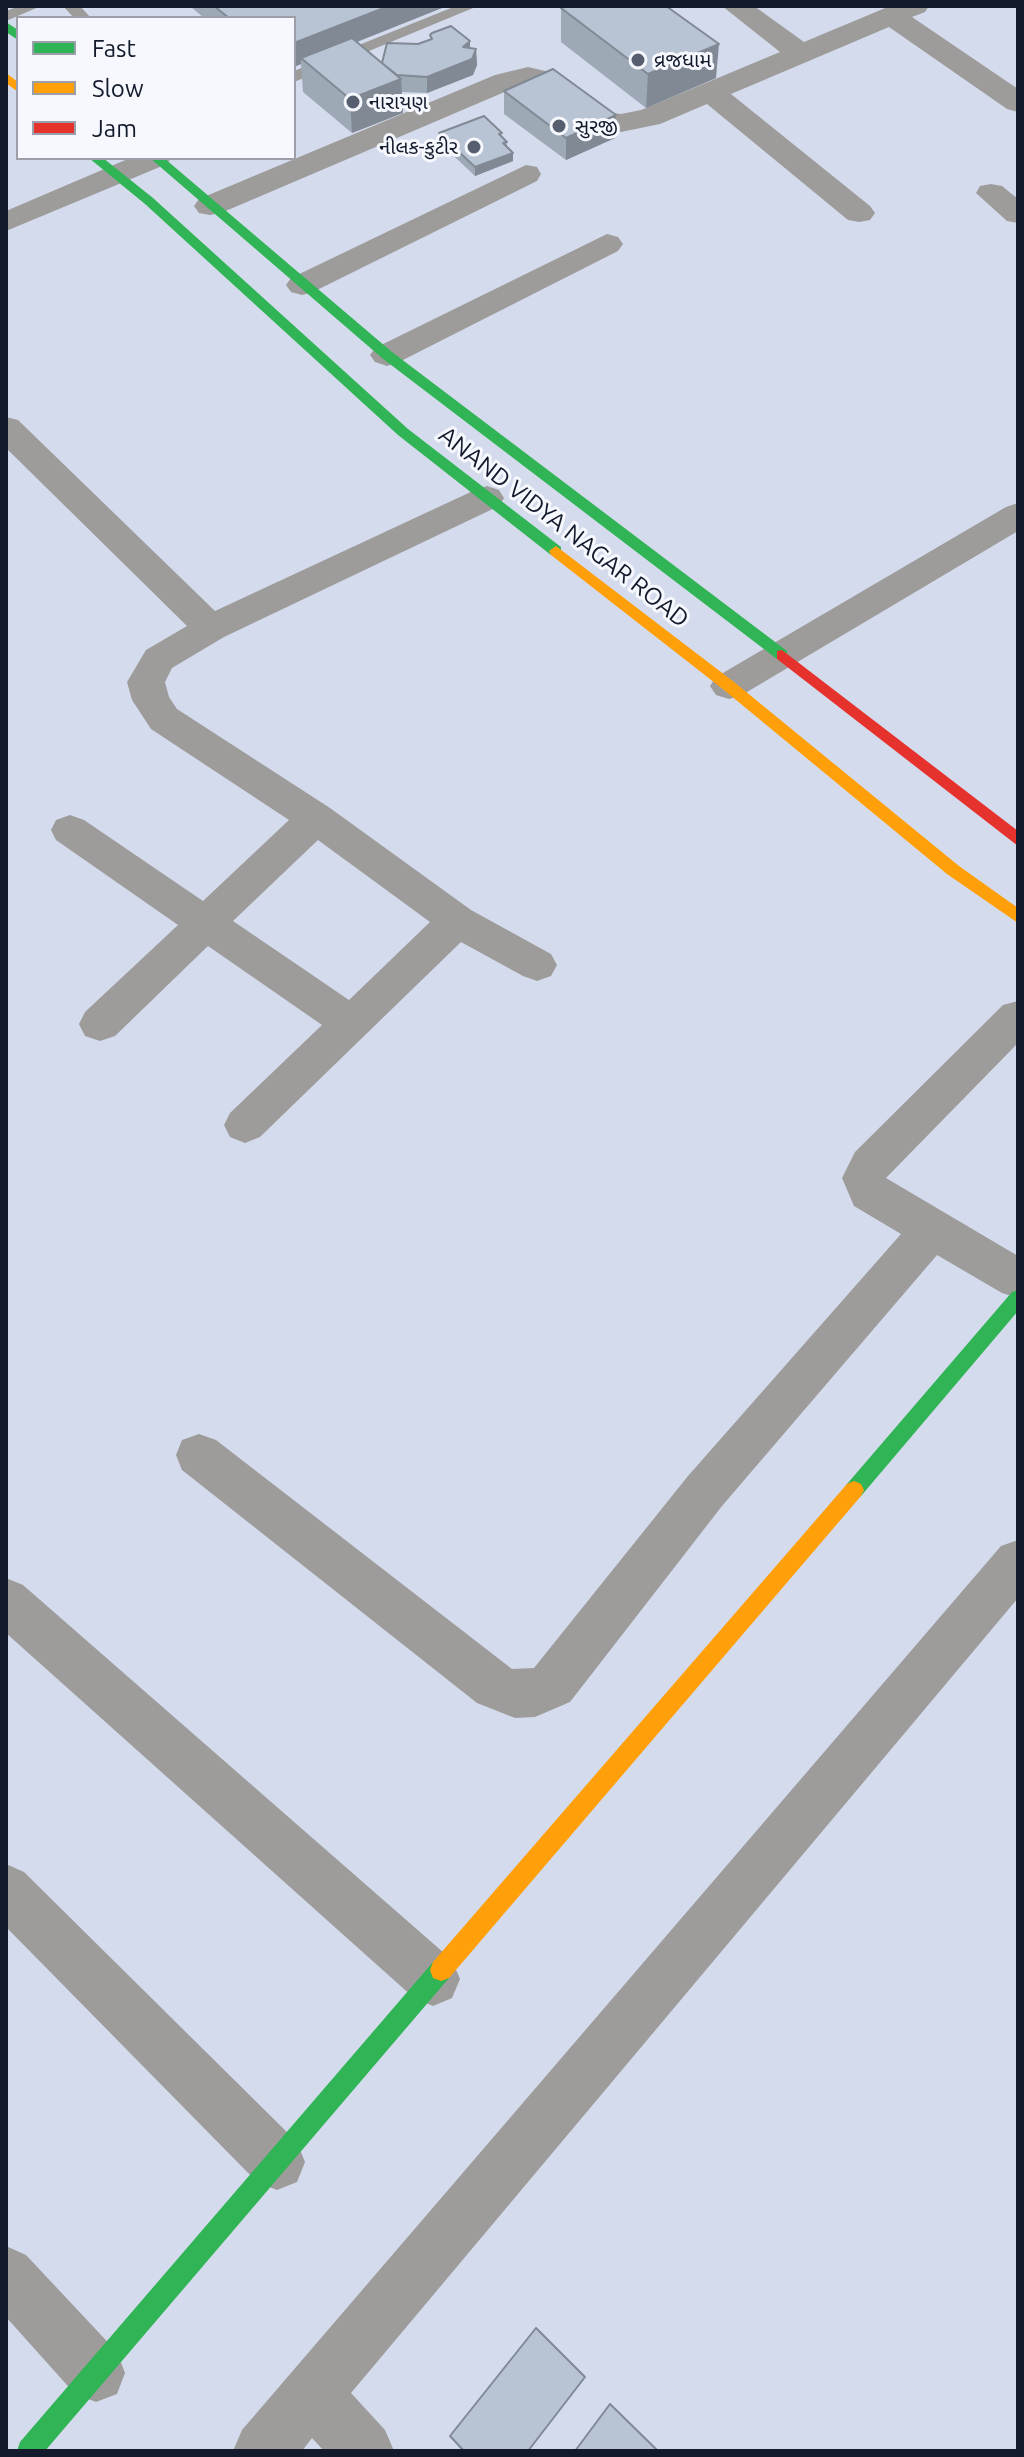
<!DOCTYPE html>
<html>
<head>
<meta charset="utf-8">
<style>
  body { margin:0 }
  #map { position:relative; width:1024px; height:2457px; overflow:hidden; background:#d4dbec; font-family:Ubuntu,sans-serif }
  canvas { display:block }
  .frame { position:absolute; inset:0; border:8px solid #131a2c; pointer-events:none }
  .legend { position:absolute; left:16px; top:16px; width:280px; height:144px; box-sizing:border-box; background:#f6f8fe; border:2px solid #9b9faa; margin:0; padding:10px 14px; list-style:none; font-size:24px; color:#131a2c }
  .legend li { display:flex; align-items:center; gap:16px; height:40px }
  .legend b { width:40px; border:2px solid #9b9faa }
</style>
</head>
<body>
<div id="map">
<canvas width="1024" height="2457"></canvas>
<div class="frame"></div>
<ul class="legend">
<li><b style="height:10px;background:#30b455"></b>Fast</li>
<li><b style="height:10px;background:#ff9f0a"></b>Slow</li>
<li><b style="height:10px;background:#e5322d"></b>Jam</li>
</ul>
</div>
<script>
const c = document.querySelector('canvas').getContext('2d');
c.lineJoin = 'round';
function shape(rows) {
  const path = new Path2D();
  for (const r of rows) {
    path.moveTo(r[0], r[1]);
    for (let i = 2; i < r.length; i += 2) path.lineTo(r[i], r[i + 1]);
  }
  return path;
}
function fillPath(path, color) {
  c.fillStyle = color;
  c.fill(path, 'evenodd');
}
function trace(path, color, width, dash) {
  c.strokeStyle = color;
  c.lineWidth = width;
  c.lineCap = dash ? 'butt' : 'round';
  c.setLineDash(dash || []);
  c.stroke(path);
}
function label(font, color, halo, rows, align = 'center') {
  c.font = font + ' Ubuntu,"Noto Sans Gujarati",sans-serif';
  c.lineWidth = 6;
  c.setLineDash([]);
  c.textBaseline = 'middle';
  c.strokeStyle = halo;
  c.fillStyle = color;
  for (const [text, x, y, turn = 0] of rows) {
    c.save();
    c.translate(x, y);
    c.rotate((+turn || 0) * Math.PI / 180);
    c.textAlign = isNaN(turn) ? turn : align;
    if (halo) c.strokeText(text, 0, 0);
    c.fillText(text, 0, 0);
    c.restore();
  }
}
const lane = shape([
  [19,6,41,6,6,21,6,11,19,6],
  [63,6,80,6,91,18,74,18,63,6],
  [456,6,478,6,294,82,294,71,456,6]
]);
const street = shape([
  [722,6,754,6,804,42,890,6,929,6,925,12,912,17,1018,89,1018,112,1007,109,889,27,731,94,870,206,875,213,870,220,859,222,848,220,707,104,660,124,621,132,594,126,539,87,528,85,514,88,221,213,210,215,199,213,194,206,199,199,495,75,528,67,558,74,614,113,621,114,641,110,780,52,722,6],
  [130,158,171,158,167,164,6,231,6,211,130,158],
  [526,165,537,167,541,174,537,181,313,292,302,295,291,292,286,285,291,278,526,165],
  [991,184,1002,186,1018,199,1018,223,1007,221,976,193,980,186,991,184],
  [607,234,618,237,623,244,618,251,399,362,387,366,375,362,370,355,375,348,607,234],
  [6,417,18,420,215,611,475,490,487,486,499,490,504,498,499,506,224,637,172,668,165,682,169,697,177,709,330,808,471,910,551,954,557,965,551,976,537,981,523,976,461,942,260,1137,245,1143,230,1137,224,1125,230,1113,322,1025,208,946,115,1036,100,1041,85,1036,79,1024,85,1012,178,925,56,840,51,830,56,820,70,815,84,820,203,901,289,820,151,729,132,700,127,682,146,650,187,626,6,448,6,417],
  [318,840,430,922,349,1000,233,921,318,840],
  [1018,503,1018,531,742,695,729,699,716,695,710,686,716,677,1006,507,1018,503],
  [1018,1001,1018,1043,886,1178,1018,1256,1018,1298,1002,1293,937,1255,722,1506,570,1702,535,1717,515,1718,477,1703,182,1470,176,1455,182,1440,199,1434,216,1440,512,1669,534,1668,688,1476,901,1234,854,1206,842,1178,855,1152,1003,1005,1018,1001],
  [1018,1540,1018,1598,351,2393,385,2430,394,2451,324,2451,312,2438,302,2451,233,2451,242,2430,1001,1546,1018,1540],
  [6,1578,23,1585,452,1960,460,1979,452,1998,433,2006,414,1998,6,1633,6,1578],
  [6,1864,24,1872,297,2142,305,2162,297,2182,277,2190,257,2182,6,1927,6,1864],
  [6,2246,26,2255,117,2352,125,2373,117,2394,96,2402,75,2394,6,2317,6,2246]
]);
const fast = shape([
  [6,22,18,30,18,40,6,32,6,22],
  [89,158,103,158,153,198,408,429,561,547,561,555,551,555,398,435,145,204,89,158],
  [150,158,164,158,392,352,787,651,787,659,777,659,382,358,150,158],
  [1018,1290,1018,1311,861,1496,854,1499,847,1496,844,1490,847,1484,1012,1292,1018,1290],
  [441,1959,449,1962,452,1970,449,1978,45,2451,17,2451,20,2442,433,1962,441,1959]
]);
const slow = shape([
  [6,73,18,82,18,92,6,83,6,73],
  [556,546,734,682,959,866,1018,908,1018,923,947,874,724,690,551,555,549,551,556,546],
  [854,1481,861,1484,864,1490,861,1496,449,1978,441,1981,433,1978,430,1970,433,1962,847,1484,854,1481]
]);
const jam = shape([
  [782,650,1018,831,1018,846,777,659,777,651,782,650]
]);
const wall = shape([
  [190,6,447,6,357,42,382,63,430,39,430,35,470,41,470,48,476,49,477,65,473,75,427,93,402,92,403,113,352,133,303,92,301,64,294,67,294,18,204,18],
  [561,8,716,78,646,108,561,42],
  [504,91,615,138,566,160,504,114],
  [439,133,502,138,507,142,507,147,513,161,475,176,439,142]
]);
const shadedWall = shape([
  [389,6,447,6,306,62,301,58,301,64,294,67,294,43],
  [470,41,470,58,476,49,477,65,473,75,427,93,427,77],
  [719,44,716,78,646,108,648,74],
  [401,79,403,113,352,133,350,99],
  [616,115,615,138,566,160,566,138],
  [513,153,513,161,475,176,475,167]
]);
const building = shape([
  [214,6,389,6,294,43,294,18,229,18,214,6],
  [567,6,666,6,719,44,648,74,561,8,567,6],
  [451,26,470,41,463,47,476,49,472,59,427,77,397,75,382,63,387,43,418,44,432,39,430,35,432,33,451,26],
  [352,38,401,79,350,99,301,58,352,38],
  [553,69,616,115,566,138,504,91,553,69],
  [484,116,502,133,499,134,507,142,503,143,513,153,475,167,439,133,484,116],
  [536,2328,585,2377,528,2451,464,2451,450,2436,536,2328],
  [610,2404,658,2451,575,2451,610,2404]
]);
const markers = [
  [638,60,8,"#575e6f"],
  [353,102,8,"#575e6f"],
  [559,126,8,"#575e6f"],
  [474,147,8,"#575e6f"]
];
const farPoinames = [
  ["વ્રજધામ",654,60],
  ["નારાયણ",369,102],
  ["સુરજી",575,126],
  ["નીલક-કુટીર",458,147,"right"]
];
const streetNames = [
  ["ANAND VIDYA NAGAR ROAD",564,527,38]
];
fillPath(lane, '#9d9c9b');
fillPath(street, '#9d9c9b');
fillPath(fast, '#30b455');
fillPath(slow, '#ff9f0a');
fillPath(jam, '#e5322d');
fillPath(wall, '#9ea9b6');
fillPath(shadedWall, '#818994');
fillPath(building, '#b8c4d4');
trace(building, '#818994', 2);
for (const [x, y, r, color] of markers) {
  const dot = new Path2D();
  dot.arc(x, y, r, 0, 2 * Math.PI);
  c.fillStyle = color;
  c.fill(dot);
  trace(dot, '#f6f8fe', 3);
}
label('20px', '#131a2c', '#f6f8fe', farPoinames, 'left');
label('24px', '#131a2c', '#f6f8fe', streetNames);
</script>
</body>
</html>
